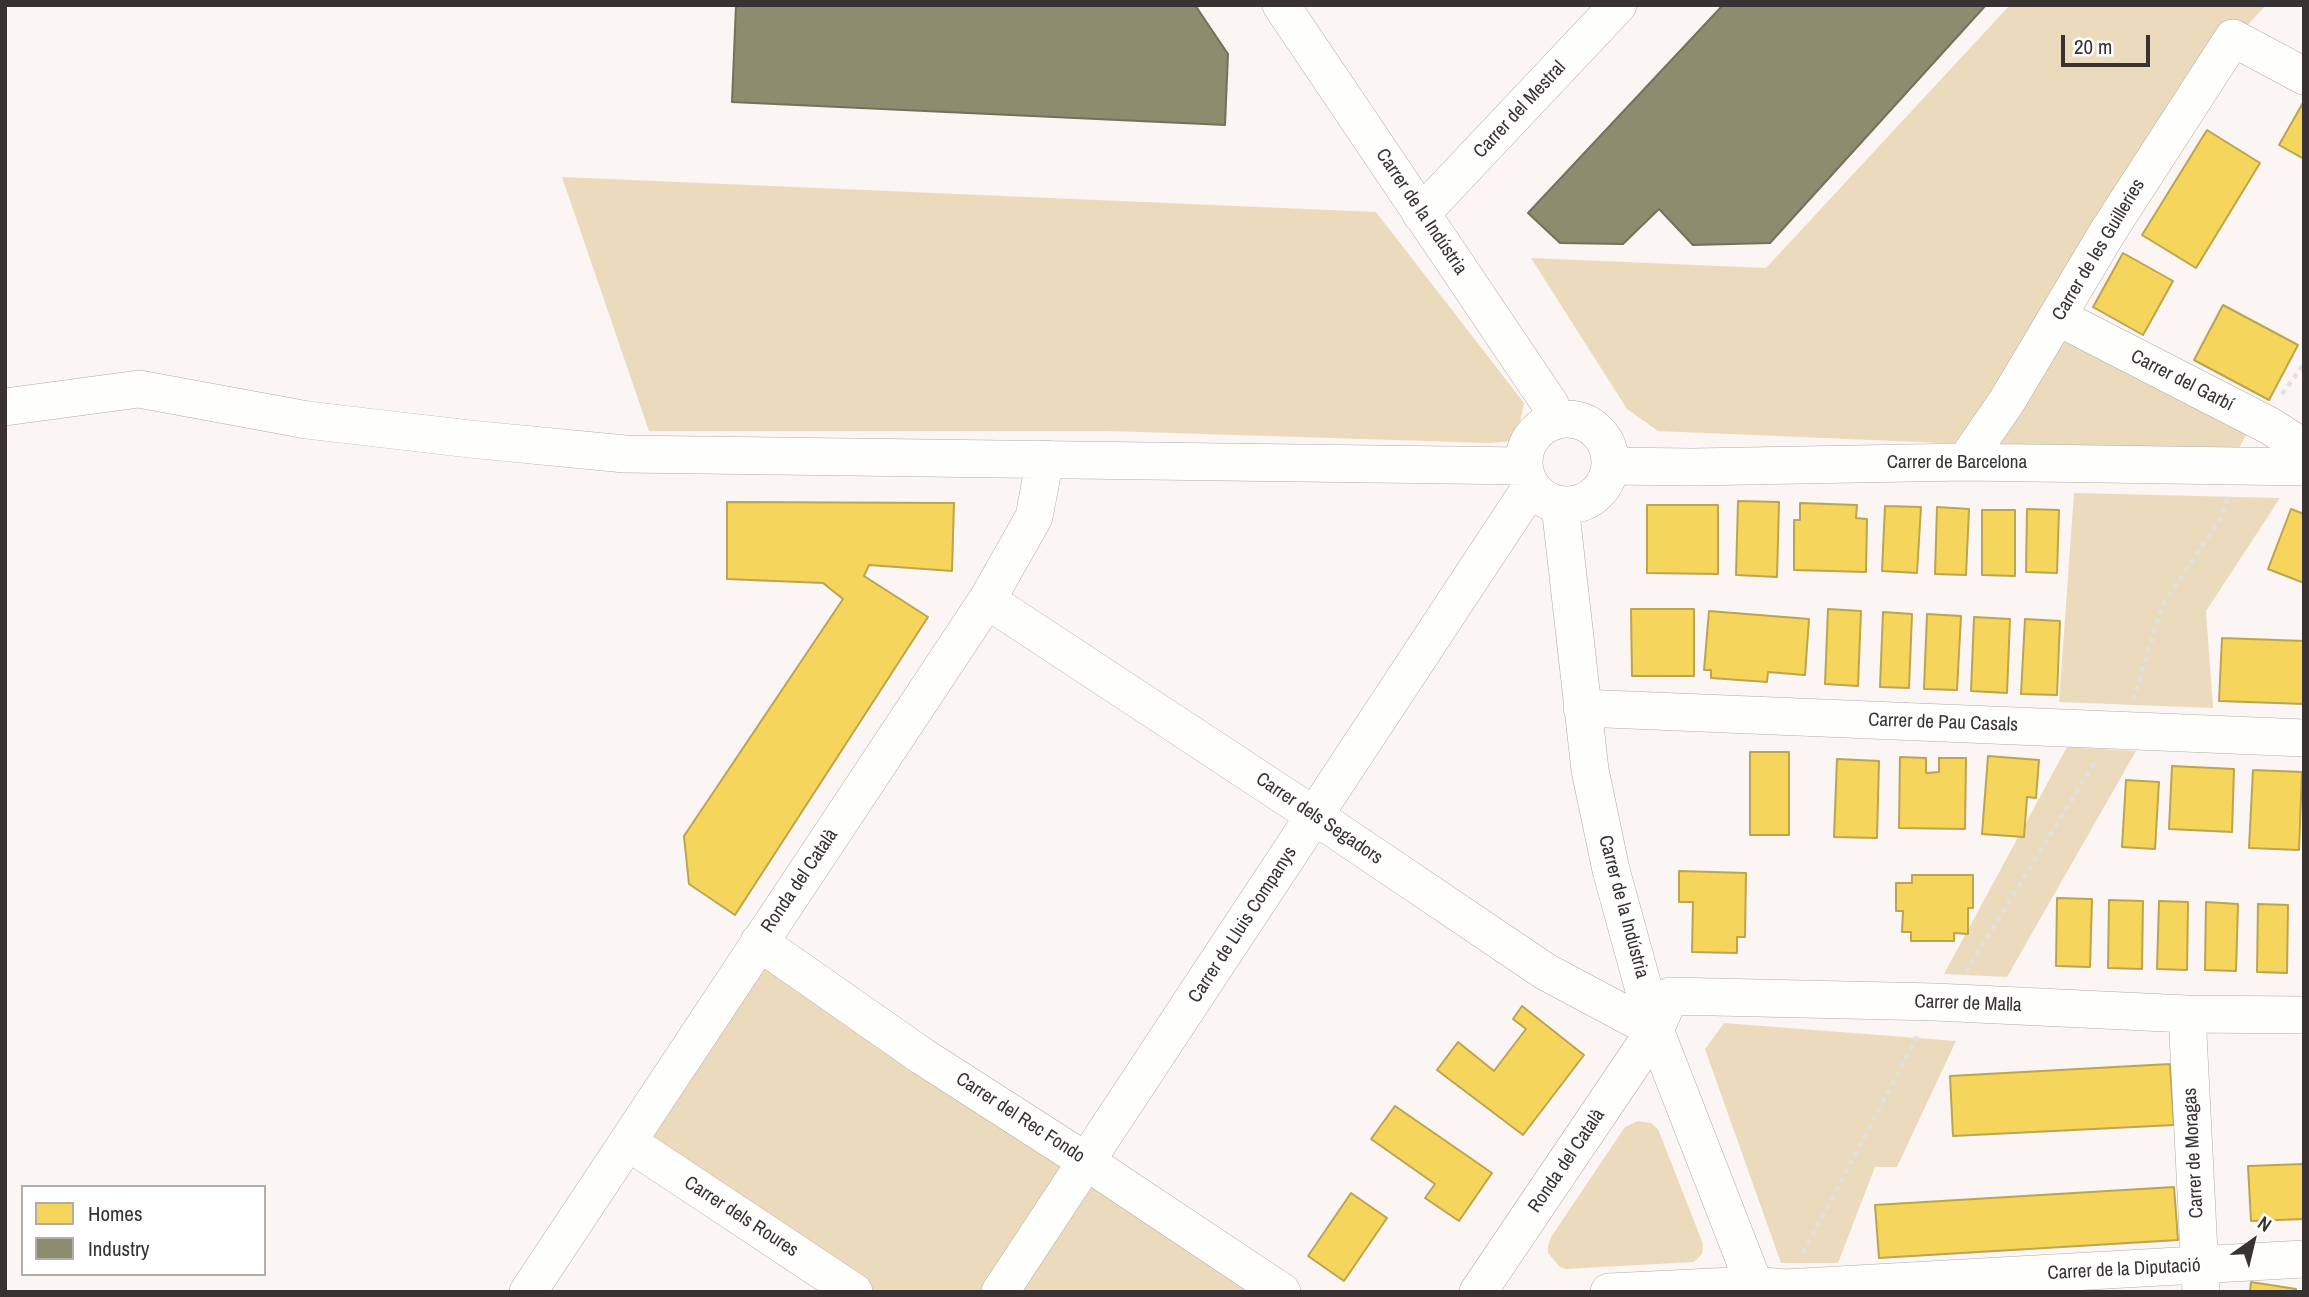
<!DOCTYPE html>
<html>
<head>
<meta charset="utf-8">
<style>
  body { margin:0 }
  #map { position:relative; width:2309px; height:1297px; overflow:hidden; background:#fbf5f4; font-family:"Archivo Narrow",sans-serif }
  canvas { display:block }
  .frame { position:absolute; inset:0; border:7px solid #393232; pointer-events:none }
  .legend { position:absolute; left:21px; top:1185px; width:245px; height:91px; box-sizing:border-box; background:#fff; border:2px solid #b0adad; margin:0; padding:9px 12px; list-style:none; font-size:21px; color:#393232 }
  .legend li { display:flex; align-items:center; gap:14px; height:35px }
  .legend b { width:35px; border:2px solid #b0adad }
  .north { position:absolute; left:2218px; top:1206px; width:70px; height:70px; -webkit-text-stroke:5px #fff; paint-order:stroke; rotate:34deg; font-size:19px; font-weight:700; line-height:28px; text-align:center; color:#393232 }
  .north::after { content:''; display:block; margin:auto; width:24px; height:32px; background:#393232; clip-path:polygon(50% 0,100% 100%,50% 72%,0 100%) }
  .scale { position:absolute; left:2061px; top:35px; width:89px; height:32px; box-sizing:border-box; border:4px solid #393232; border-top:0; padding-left:9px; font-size:21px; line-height:24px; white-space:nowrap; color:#393232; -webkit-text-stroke:5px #fff; paint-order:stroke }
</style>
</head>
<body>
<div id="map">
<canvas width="2309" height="1297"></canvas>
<div class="frame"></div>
<ul class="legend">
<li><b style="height:19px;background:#f6d55c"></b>Homes</li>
<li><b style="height:19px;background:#8c8c6e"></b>Industry</li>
</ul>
<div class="north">N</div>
<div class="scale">20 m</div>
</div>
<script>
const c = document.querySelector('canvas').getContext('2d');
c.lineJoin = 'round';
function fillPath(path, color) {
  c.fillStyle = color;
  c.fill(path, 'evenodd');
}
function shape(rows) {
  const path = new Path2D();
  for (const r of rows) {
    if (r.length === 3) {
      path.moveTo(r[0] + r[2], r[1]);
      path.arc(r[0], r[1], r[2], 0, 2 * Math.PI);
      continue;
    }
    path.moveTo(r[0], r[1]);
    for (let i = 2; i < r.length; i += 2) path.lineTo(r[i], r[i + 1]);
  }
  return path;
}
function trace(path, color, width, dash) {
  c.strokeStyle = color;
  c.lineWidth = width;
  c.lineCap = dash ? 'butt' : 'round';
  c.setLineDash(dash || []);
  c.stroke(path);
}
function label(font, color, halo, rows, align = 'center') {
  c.font = font + ' "Archivo Narrow",sans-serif';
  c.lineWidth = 7;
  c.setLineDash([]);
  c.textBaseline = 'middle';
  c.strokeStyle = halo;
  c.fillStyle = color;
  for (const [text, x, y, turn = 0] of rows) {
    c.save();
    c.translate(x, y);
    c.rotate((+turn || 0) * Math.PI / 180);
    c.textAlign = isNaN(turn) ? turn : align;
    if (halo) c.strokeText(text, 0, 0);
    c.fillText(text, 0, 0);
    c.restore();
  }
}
const green = shape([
  [2010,5,2266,5,2246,27,1967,444,1658,431,1627,409,1531,258,1766,268],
  [562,177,1376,212,1524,403,1516,441,1489,443,1109,431,649,431],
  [2066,333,2250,428,2239,448,1999,447],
  [2074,493,2280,498,2206,611,2213,708,2059,702],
  [2067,747,2136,751,2007,977,1944,974],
  [759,942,1282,1292,854,1292,628,1142],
  [1724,1023,1956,1041,1897,1167,1875,1167,1838,1263,1781,1263,1705,1049],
  [1638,1121,1651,1123,1658,1129,1703,1244,1702,1254,1694,1262,1566,1269,1560,1267,1548,1253,1548,1246,1551,1237,1625,1127]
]);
const homes = shape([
  [2304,101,2304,159,2279,145,2304,101],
  [2207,130,2260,163,2196,268,2142,235,2207,130],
  [2123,253,2173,281,2143,335,2093,307,2123,253],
  [2223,305,2298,345,2269,400,2194,360,2223,305],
  [1738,501,1779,502,1777,577,1736,575,1738,501],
  [727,502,954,503,952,571,869,565,864,576,928,617,735,915,689,884,684,836,843,599,823,583,727,579,727,502],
  [1800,503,1857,505,1856,518,1867,519,1866,572,1794,570,1794,520,1800,520,1800,503],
  [1647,505,1718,505,1718,574,1647,573,1647,505],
  [1885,506,1921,507,1917,573,1882,571,1885,506],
  [1937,507,1969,509,1966,575,1935,574,1937,507],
  [2027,509,2059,510,2057,573,2026,572,2027,509],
  [2291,509,2304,514,2304,583,2268,569,2291,509],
  [1982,510,2015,510,2015,576,1982,575,1982,510],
  [1631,609,1694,609,1694,676,1632,676,1631,609],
  [1828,609,1861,611,1858,686,1825,684,1828,609],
  [1709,611,1809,619,1805,675,1768,672,1767,682,1711,678,1711,670,1704,670,1709,611],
  [1883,612,1912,614,1909,688,1880,687,1883,612],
  [1927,614,1961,616,1957,690,1924,689,1927,614],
  [1974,617,2010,619,2007,693,1971,691,1974,617],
  [2025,619,2060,621,2057,695,2021,694,2025,619],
  [2222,638,2304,641,2304,704,2219,701,2222,638],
  [1750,752,1789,752,1789,835,1750,835,1750,752],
  [1988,756,2039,760,2036,798,2027,797,2024,837,1982,834,1988,756],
  [1900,757,1926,758,1926,773,1939,772,1939,758,1966,758,1965,829,1899,828,1900,757],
  [1837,759,1879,761,1877,838,1834,837,1837,759],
  [2172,766,2234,769,2232,832,2169,829,2172,766],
  [2253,770,2302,772,2299,850,2249,848,2253,770],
  [2126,780,2159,782,2155,849,2122,847,2126,780],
  [1679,871,1746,873,1745,937,1737,937,1737,953,1692,952,1693,902,1679,902,1679,871],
  [1912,875,1973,875,1973,908,1968,908,1968,934,1954,933,1954,941,1911,941,1911,932,1902,932,1903,911,1896,911,1896,883,1912,883,1912,875],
  [2057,898,2092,899,2090,967,2056,966,2057,898],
  [2109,900,2143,901,2142,969,2108,968,2109,900],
  [2159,901,2188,902,2187,970,2157,969,2159,901],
  [2206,902,2238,904,2236,971,2205,970,2206,902],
  [2258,904,2288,905,2287,973,2257,972,2258,904],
  [1522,1006,1584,1055,1523,1135,1437,1070,1458,1042,1494,1071,1526,1029,1513,1019,1522,1006],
  [2170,1064,2174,1125,1953,1136,1950,1076,2170,1064],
  [1395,1106,1492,1173,1459,1221,1425,1198,1435,1184,1371,1139,1395,1106],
  [2304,1164,2304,1219,2251,1221,2248,1166,2304,1164],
  [2174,1187,2178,1240,1879,1258,1875,1205,2174,1187],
  [1351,1193,1387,1218,1344,1281,1308,1256,1351,1193],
  [2251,1282,2296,1289,2295,1292,2250,1292,2251,1282]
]);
const industry = shape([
  [736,5,1195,5,1228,54,1225,125,732,102,736,5],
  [1723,5,1986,5,1770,243,1693,245,1659,209,1623,244,1560,243,1528,213,1723,5]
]);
const path = shape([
  [2282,394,2304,364],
  [2133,700,2162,606,2222,516,2228,497],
  [1966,972,2095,762],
  [1803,1253,1918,1035]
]);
const minor = shape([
  [1281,5,1550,404,1552,422],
  [1421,214,1618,5],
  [2058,317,2270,426,2304,448],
  [5,407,139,389,307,420,470,439,625,454,1524,466],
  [1567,462,43],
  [1965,462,2007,401,2107,233,2233,38,2304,76],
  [1610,466,1693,467,1965,462,2304,467],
  [1560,505,1590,770,1611,870,1655,1030,1757,1292],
  [987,600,1315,816,1546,972,1655,1030],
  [1582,708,2304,738],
  [759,942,922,1056,1087,1162,1282,1292],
  [2187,1014,2201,1292],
  [628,1142,854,1292],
  [528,1292,987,600,1034,517,1045,459],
  [1000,1292,1531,487],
  [1478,1292,1655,1030,1670,996,1935,1002,2187,1014,2304,1015],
  [1609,1292,1753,1285,1785,1288,2304,1259]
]);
const streetNames = [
  ["Carrer del Mestral",1520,110,-47],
  ["Carrer de la Indústria",1421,212,56],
  ["Carrer de les Guilleries",2099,250,-59],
  ["Carrer del Garbí",2182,381,27],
  ["Carrer de Barcelona",1957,463],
  ["Carrer de Pau Casals",1943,723,2],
  ["Carrer dels Segadors",1319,819,34],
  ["Ronda del Català",800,881,-56],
  ["Carrer de la Indústria",1623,907,75],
  ["Carrer de Lluis Companys",1243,925,-57],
  ["Carrer de Malla",1968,1004,2],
  ["Carrer del Rec Fondo",1020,1118,33],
  ["Carrer de Moragas",2194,1153,-93],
  ["Ronda del Català",1567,1161,-56],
  ["Carrer dels Roures",741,1217,33],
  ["Carrer de la Diputació",2124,1270,-3]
];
fillPath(green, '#ebdbbc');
fillPath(homes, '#f6d55c');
trace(homes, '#bda44f', 2);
fillPath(industry, '#8c8c6e');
trace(industry, '#73715c', 2);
trace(minor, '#b1abaa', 38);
trace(path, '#e2e0e0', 4.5, [5, 5]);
trace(minor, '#fefefd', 37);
label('19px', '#393232', '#fff', streetNames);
</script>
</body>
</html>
